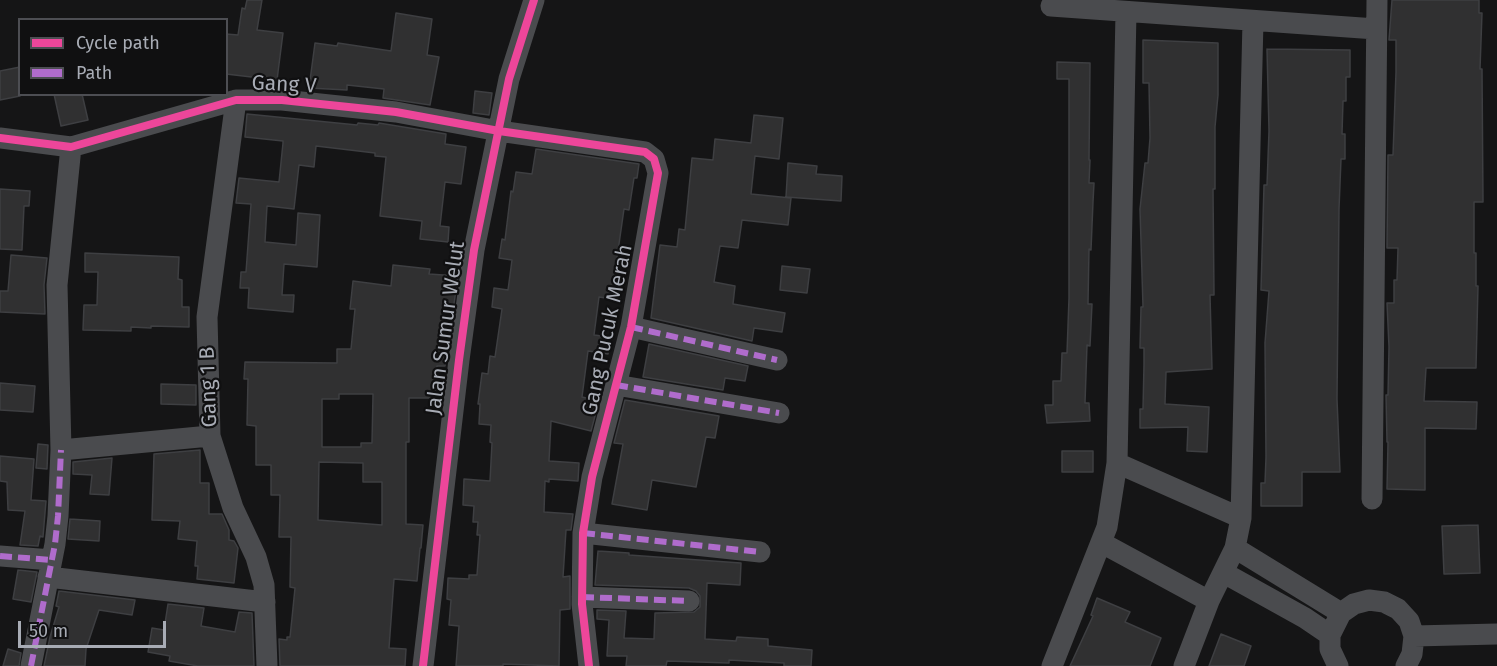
<!DOCTYPE html>
<html>
<head>
<meta charset="utf-8">
<style>
  body { margin:0 }
  #map { position:relative; width:1497px; height:666px; overflow:hidden; background:#151516; font-family:"Fira Sans",sans-serif }
  canvas { display:block }
  .legend { position:absolute; left:18px; top:18px; width:210px; height:78px; box-sizing:border-box; background:#101011; border:2px solid #4d4e53; margin:0; padding:8px 10px; list-style:none; font-size:18px; color:#a8acb5 }
  .legend li { display:flex; align-items:center; gap:12px; height:30px }
  .legend b { width:30px; border:2px solid #4d4e53 }
  .scale { position:absolute; left:18px; top:621px; width:148px; height:27px; box-sizing:border-box; border:3px solid #a8acb5; border-top:0; padding-left:8px; font-size:18px; line-height:21px; white-space:nowrap; color:#a8acb5; -webkit-text-stroke:4px #101011; paint-order:stroke }
</style>
</head>
<body>
<div id="map">
<canvas width="1497" height="666"></canvas>
<ul class="legend">
<li><b style="height:8px;background:#ed469a"></b>Cycle path</li>
<li><b style="height:8px;background:#b06ccc"></b>Path</li>
</ul>
<div class="scale">50 m</div>
</div>
<script>
const c = document.querySelector('canvas').getContext('2d');
c.lineJoin = 'round';
function fillPath(path, color) {
  c.fillStyle = color;
  c.fill(path, 'evenodd');
}
function shape(rows) {
  const path = new Path2D();
  for (const r of rows) {
    path.moveTo(r[0], r[1]);
    for (let i = 2; i < r.length; i += 2) path.lineTo(r[i], r[i + 1]);
  }
  return path;
}
function trace(path, color, width, dash) {
  c.strokeStyle = color;
  c.lineWidth = width;
  c.lineCap = dash ? 'butt' : 'round';
  c.setLineDash(dash || []);
  c.stroke(path);
}
function label(font, color, halo, rows, align = 'center') {
  c.font = font + ' "Fira Sans",sans-serif';
  c.lineWidth = 4.5;
  c.setLineDash([]);
  c.textBaseline = 'middle';
  c.strokeStyle = halo;
  c.fillStyle = color;
  for (const [text, x, y, turn = 0] of rows) {
    c.save();
    c.translate(x, y);
    c.rotate((+turn || 0) * Math.PI / 180);
    c.textAlign = isNaN(turn) ? turn : align;
    if (halo) c.strokeText(text, 0, 0);
    c.fillText(text, 0, 0);
    c.restore();
  }
}
const building = shape([
  [247,0,262,0,257,30,283,33,277,80,226,74,226,34,238,35,242,8,245,9,247,0],
  [1392,0,1479,0,1479,13,1482,13,1480,69,1482,69,1483,202,1474,202,1474,253,1476,253,1476,286,1478,286,1476,368,1426,368,1424,401,1477,402,1476,429,1425,428,1425,490,1387,489,1388,442,1387,442,1386,395,1388,395,1389,347,1387,303,1394,303,1394,280,1397,280,1398,248,1387,248,1388,155,1393,155,1396,72,1396,40,1389,40,1392,0],
  [396,13,432,19,427,55,439,57,430,105,383,98,384,89,347,85,347,90,309,88,315,43,337,46,338,43,391,51,396,13],
  [1143,40,1218,43,1218,95,1215,127,1215,189,1213,189,1214,295,1210,295,1212,369,1166,372,1165,404,1209,407,1207,452,1187,451,1188,427,1140,428,1140,409,1143,409,1144,364,1144,348,1140,348,1141,307,1143,307,1140,209,1145,163,1148,163,1150,138,1149,83,1143,83,1143,40],
  [1267,49,1350,50,1350,77,1346,77,1346,101,1343,101,1342,134,1345,134,1345,159,1341,159,1339,209,1337,399,1340,472,1302,472,1302,506,1261,506,1261,483,1265,483,1266,457,1265,343,1269,291,1261,290,1264,185,1267,185,1269,131,1267,49],
  [1057,62,1090,63,1089,160,1090,160,1089,183,1094,183,1093,202,1091,250,1089,249,1088,304,1092,304,1090,346,1087,345,1085,403,1089,403,1090,421,1047,423,1045,405,1053,405,1053,381,1061,381,1062,353,1067,353,1069,298,1069,79,1057,79,1057,62],
  [20,67,20,96,0,100,0,71,20,67],
  [475,91,492,93,489,115,473,113,475,91],
  [54,94,82,94,88,120,61,126,54,94],
  [247,114,357,125,358,123,378,125,379,123,446,134,445,144,466,147,461,184,445,182,440,226,449,227,448,242,420,239,422,221,380,216,386,157,375,156,375,153,316,146,314,167,299,165,294,209,267,206,265,242,296,245,298,213,320,215,317,267,284,264,282,295,294,295,293,312,248,308,249,288,240,288,241,272,246,272,251,204,236,203,239,178,279,182,283,143,283,141,245,137,247,114],
  [754,115,783,118,779,159,755,156,751,194,791,198,788,225,742,220,738,248,720,246,714,282,735,286,733,304,785,313,782,332,754,328,752,341,651,318,660,245,677,247,679,229,685,230,692,158,713,160,715,139,751,143,754,115],
  [536,149,639,164,637,178,634,178,629,210,624,209,617,258,619,258,616,281,622,281,620,300,599,297,594,335,610,337,608,354,588,351,582,397,599,401,591,431,551,421,549,461,579,463,578,481,549,479,549,482,545,481,544,512,573,514,571,530,566,530,563,577,570,576,570,609,560,610,559,666,503,664,503,666,456,666,459,626,449,625,451,600,447,599,448,578,469,579,469,575,477,575,480,535,477,535,478,522,473,522,474,506,463,505,464,479,490,481,492,443,490,442,491,425,479,424,480,404,478,404,482,373,488,374,490,356,495,357,502,309,492,307,494,288,508,290,512,260,499,258,502,239,505,240,511,191,513,192,516,172,532,174,536,149],
  [788,163,817,166,816,174,842,176,841,201,786,197,788,163],
  [0,189,30,191,29,206,24,206,22,250,0,249,0,189],
  [85,253,179,257,178,279,182,280,182,307,189,307,189,327,151,326,151,328,131,327,131,331,83,330,84,305,97,305,98,272,85,272,85,253],
  [11,255,47,258,44,285,45,314,0,312,0,291,8,291,11,255],
  [393,265,430,269,429,274,458,276,445,366,437,366,437,398,409,398,409,442,406,442,406,524,423,525,421,548,420,548,417,581,394,579,389,648,406,649,405,666,280,666,279,639,287,640,287,637,290,637,292,618,295,588,290,587,291,537,279,537,280,495,271,495,271,465,256,465,256,426,247,425,248,379,244,379,245,362,337,363,337,349,351,349,355,309,350,309,353,281,391,286,393,265],
  [339,394,373,394,372,443,361,443,361,447,322,447,322,399,339,399,339,394],
  [319,462,363,463,363,482,382,482,382,525,318,520,319,462],
  [782,266,810,269,807,293,780,290,782,266],
  [649,344,748,366,745,381,725,378,723,390,643,377,649,344],
  [0,383,35,386,33,412,0,410,0,383],
  [161,384,196,385,196,405,161,404,161,384],
  [625,400,719,416,715,438,706,437,696,487,652,480,647,510,612,504,623,444,614,443,625,400],
  [38,444,48,445,47,469,36,468,38,444],
  [200,450,200,483,209,483,209,514,222,514,229,530,229,540,234,541,238,548,234,583,197,579,198,566,195,566,197,541,178,539,180,521,152,520,154,454,200,450],
  [1062,451,1093,451,1093,472,1062,472,1062,451],
  [0,456,34,459,31,500,46,501,43,537,40,536,38,546,20,545,25,511,8,510,7,482,0,481,0,456],
  [112,458,109,495,90,494,92,475,73,474,73,462,112,458],
  [70,519,100,521,99,541,68,539,70,519],
  [1478,525,1480,573,1444,574,1442,526,1478,525],
  [598,551,629,553,629,555,741,563,740,585,707,583,705,639,736,641,737,637,768,639,768,646,812,650,811,666,784,666,784,663,729,660,729,663,667,661,666,666,626,666,627,656,607,656,609,620,597,619,597,610,626,611,624,638,654,639,655,613,694,612,700,607,700,596,696,591,689,588,595,585,598,551],
  [18,570,37,572,31,602,13,599,18,570],
  [59,591,135,600,132,615,99,610,86,649,85,666,44,666,50,637,59,607,56,606,59,591],
  [1097,598,1130,612,1125,622,1161,638,1150,666,1070,666,1093,616,1091,615,1097,598],
  [168,604,204,608,201,626,235,632,239,612,252,613,254,666,198,666,169,661,170,656,148,652,152,628,164,630,168,604],
  [1221,634,1251,646,1244,666,1209,666,1221,634],
  [8,649,21,653,19,666,3,666,8,649]
]);
const minor = shape([
  [1051,6,1376,29],
  [236,100,207,317,210,436,233,508,256,557,264,585,267,666],
  [0,138,71,147,236,100,282,100,396,112,499,131,645,152,654,159,658,173,631,327,592,477,583,533,582,604,589,666],
  [631,327,777,360],
  [616,385,779,413],
  [61,450,210,436],
  [1117,463,1241,518],
  [1372,499,1377,0],
  [583,533,760,552],
  [1102,543,1209,601],
  [1235,548,1341,613],
  [0,556,52,560],
  [1224,573,1305,618,1330,635],
  [48,577,265,602],
  [582,597,689,601],
  [1414,636,1497,634],
  [31,666,55,544,58,516,61,450,57,285,71,147],
  [423,666,459,360,474,250,509,79,534,0],
  [1052,666,1107,527,1117,463,1126,12],
  [1184,666,1209,601,1235,548,1241,518,1253,21],
  [1338,666,1330,649,1330,635,1341,613,1354,604,1369,600,1384,602,1398,609,1409,621,1414,636,1412,654,1406,666]
]);
const quiet = shape([
  [631,327,777,360],
  [616,385,779,413],
  [583,533,760,552],
  [0,556,52,560],
  [582,597,689,601],
  [31,666,55,544,58,516,61,450]
]);
const cycleway = shape([
  [0,138,71,147,236,100,282,100,396,112,499,131,645,152,654,159,658,173,631,327,592,477,583,533,582,604,589,666],
  [423,666,459,360,474,250,509,79,534,0]
]);
const streetNames = [
  ["Gang V",284,85,3],
  ["Jalan Sumur Welut",446,328,-82],
  ["Gang Pucuk Merah",608,330,-78],
  ["Gang 1 B",209,387,-92]
];
fillPath(building, '#303031');
trace(building, '#3e3f42', 1.5);
trace(minor, '#4a4b4e', 21);
trace(quiet, '#b06ccc', 6, [12, 6]);
trace(cycleway, '#ed469a', 8);
label('21px', '#a8acb5', '#101011', streetNames);
</script>
</body>
</html>
